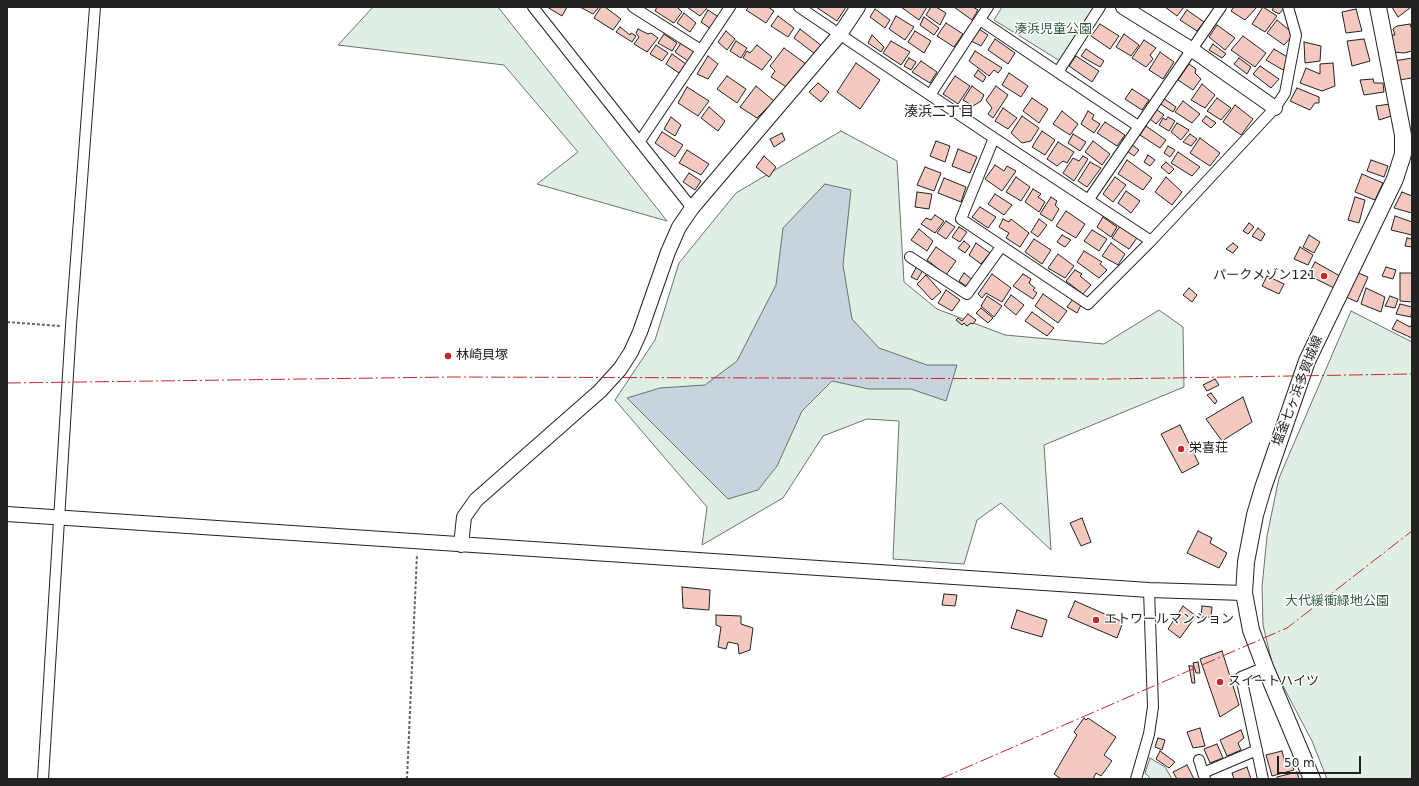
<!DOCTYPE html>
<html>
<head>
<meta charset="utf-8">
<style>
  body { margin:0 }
  #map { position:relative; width:1419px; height:786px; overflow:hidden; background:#fff; font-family:"DejaVu Sans",sans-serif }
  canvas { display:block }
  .frame { position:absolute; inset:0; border:8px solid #222; pointer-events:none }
  .scale { position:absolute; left:1277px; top:756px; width:84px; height:18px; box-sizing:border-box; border:2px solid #222; border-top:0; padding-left:5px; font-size:12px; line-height:14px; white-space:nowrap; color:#222; -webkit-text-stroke:3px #fff; paint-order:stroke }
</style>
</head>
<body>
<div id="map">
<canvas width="1419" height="786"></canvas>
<div class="frame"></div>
<div class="scale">50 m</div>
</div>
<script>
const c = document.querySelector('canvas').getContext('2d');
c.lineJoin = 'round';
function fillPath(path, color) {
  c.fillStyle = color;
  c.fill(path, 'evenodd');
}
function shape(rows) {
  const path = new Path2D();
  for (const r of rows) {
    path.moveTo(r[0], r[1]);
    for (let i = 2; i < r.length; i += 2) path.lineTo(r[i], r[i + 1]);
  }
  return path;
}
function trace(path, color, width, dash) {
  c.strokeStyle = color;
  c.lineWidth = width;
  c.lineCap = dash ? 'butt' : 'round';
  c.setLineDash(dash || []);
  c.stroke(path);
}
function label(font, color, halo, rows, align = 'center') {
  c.font = font + ' "DejaVu Sans","Noto Sans JP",sans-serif';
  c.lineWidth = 3;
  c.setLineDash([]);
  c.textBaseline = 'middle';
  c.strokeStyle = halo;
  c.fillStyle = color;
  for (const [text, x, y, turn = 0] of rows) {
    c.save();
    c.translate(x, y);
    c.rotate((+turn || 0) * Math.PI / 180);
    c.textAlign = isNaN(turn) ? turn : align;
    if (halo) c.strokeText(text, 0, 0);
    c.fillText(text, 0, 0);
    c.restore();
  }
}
const green = shape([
  [373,7,498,7,667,221,537,184,578,152,504,65,338,45,373,7],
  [1002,7,1095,7,1060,61,994,20,1002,7],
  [841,131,897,161,904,282,937,309,1005,335,1104,344,1159,310,1183,327,1184,387,1044,445,1051,550,1001,503,977,520,964,564,893,559,899,421,867,419,823,436,783,498,702,545,707,507,615,400,655,340,679,263,736,193,841,131],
  [1351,311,1412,342,1412,779,1327,779,1312,741,1273,667,1263,625,1262,587,1267,536,1279,478,1351,311],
  [1150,758,1165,767,1172,779,1151,779,1145,773,1150,758]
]);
const water = shape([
  [825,184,851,190,843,265,852,319,879,348,927,365,957,365,946,401,911,389,869,389,832,381,802,411,777,466,758,490,728,499,627,398,660,388,705,385,737,361,776,285,783,228,825,184]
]);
const building = shape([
  [547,7,567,7,562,16,547,7],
  [580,7,599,7,593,14,580,7],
  [601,7,605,7,621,19,613,30,594,18,601,7],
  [657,7,677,7,682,12,674,23,655,11,657,7],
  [687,7,706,7,707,8,700,16,687,7],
  [749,7,768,7,774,11,766,23,746,10,749,7],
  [816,7,846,7,837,21,816,7],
  [901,7,927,7,919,20,901,7],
  [931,7,936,7,946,13,940,25,926,15,931,7],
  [954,7,973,7,978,10,972,20,954,7],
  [1165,7,1184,7,1177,16,1165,7],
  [1234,7,1257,7,1245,20,1231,11,1234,7],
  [1263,7,1277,16,1265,32,1252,24,1263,7],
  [1274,7,1285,7,1279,14,1272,10,1274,7],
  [1392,7,1410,7,1410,8,1398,17,1392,7],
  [875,9,890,20,885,28,870,17,875,9],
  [1356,9,1362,31,1346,33,1342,12,1356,9],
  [708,10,720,18,711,29,701,22,708,10],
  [1187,10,1204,22,1197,31,1180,20,1187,10],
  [684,13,696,23,690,32,677,23,684,13],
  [778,16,794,28,788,37,771,26,778,16],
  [896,16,914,27,905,40,889,29,896,16],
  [924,17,939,28,934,35,920,25,924,17],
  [1277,20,1294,34,1284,45,1267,33,1277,20],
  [946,23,963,34,954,47,937,36,946,23],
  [1100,24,1119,36,1110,49,1091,36,1100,24],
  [1410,24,1412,30,1412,51,1404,53,1393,52,1388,35,1395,35,1393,29,1397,26,1410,24],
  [1217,25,1235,38,1225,50,1209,37,1217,25],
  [620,27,630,35,631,33,636,36,632,42,616,32,620,27],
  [638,29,648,34,651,33,658,38,647,52,634,44,639,37,636,33,638,29],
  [800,29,822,46,815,54,794,38,800,29],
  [979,29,988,35,981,46,971,41,979,29],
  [726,31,735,39,727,50,718,42,726,31],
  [915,31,931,41,924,53,908,42,915,31],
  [664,34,677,43,672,51,658,43,664,34],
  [1124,34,1139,45,1131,56,1116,47,1124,34],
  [872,35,884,47,881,52,868,43,872,35],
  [1243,36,1266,53,1255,67,1231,50,1243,36],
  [995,39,1015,53,1008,64,988,50,995,39],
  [1364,39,1370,61,1352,66,1347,41,1364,39],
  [1144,40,1156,48,1150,55,1153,59,1146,67,1132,58,1144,40],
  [736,41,747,48,741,58,730,51,736,41],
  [891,41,910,52,901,65,883,53,891,41],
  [1304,42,1321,46,1320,61,1305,63,1304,42],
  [681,43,694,52,688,61,675,52,681,43],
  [1213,44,1226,54,1222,58,1209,50,1213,44],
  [656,45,668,53,662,61,650,54,656,45],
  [757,45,772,57,762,70,743,58,747,51,750,53,757,45],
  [784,48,806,64,788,88,771,77,775,71,770,66,784,48],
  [1086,49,1104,61,1100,67,1081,56,1086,49],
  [1274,49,1289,58,1288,64,1283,70,1266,60,1274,49],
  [975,51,1002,68,998,73,994,70,989,76,969,61,975,51],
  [1160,52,1174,62,1163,79,1149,70,1160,52],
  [672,54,686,64,679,73,666,64,672,54],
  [708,56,718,64,708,79,697,74,708,56],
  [1076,56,1099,71,1092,82,1069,66,1076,56],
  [909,58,916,62,911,70,904,66,909,58],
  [1239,58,1251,67,1247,74,1234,64,1239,58],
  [1412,58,1412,78,1399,80,1394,61,1412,58],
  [921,61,937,72,930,83,912,72,921,61],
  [856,63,880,80,860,109,837,92,856,63],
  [1333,63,1335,86,1322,91,1300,83,1306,68,1320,74,1320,64,1333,63],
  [1189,64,1196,69,1195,73,1201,79,1193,90,1178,80,1189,64],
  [1260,66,1279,79,1271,88,1253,74,1260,66],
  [978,70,986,77,983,82,974,76,978,70],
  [1009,73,1028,86,1021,97,1002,85,1009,73],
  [727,76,746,89,737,103,717,89,727,76],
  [955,76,970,86,958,104,943,94,955,76],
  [1373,79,1374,83,1383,83,1384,92,1364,95,1360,80,1373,79],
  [818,83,829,92,821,102,809,92,818,83],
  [1202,84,1215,95,1205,108,1191,100,1202,84],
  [756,86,774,101,757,118,740,107,756,86],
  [972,86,984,95,981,101,973,106,963,100,972,86],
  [996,86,1008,95,993,118,988,114,992,108,986,100,996,86],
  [687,87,709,101,698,116,678,103,687,87],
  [1297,88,1319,97,1319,103,1315,103,1310,110,1290,101,1297,88],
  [1132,89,1149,100,1142,110,1125,99,1132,89],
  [1032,98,1048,109,1039,123,1023,111,1032,98],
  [1163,98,1176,107,1173,112,1159,103,1163,98],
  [1217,98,1231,108,1221,120,1207,111,1217,98],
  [1183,101,1200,114,1192,123,1175,112,1183,101],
  [1390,104,1391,116,1379,120,1376,106,1390,104],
  [1235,105,1253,119,1241,135,1223,122,1235,105],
  [709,107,725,121,718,131,701,118,709,107],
  [1003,108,1017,118,1008,129,995,121,1003,108],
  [1156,109,1164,115,1156,124,1150,119,1156,109],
  [1062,111,1078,124,1070,135,1053,124,1062,111],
  [1088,111,1094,115,1092,119,1100,124,1094,133,1081,124,1088,111],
  [1022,116,1039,128,1031,141,1022,143,1011,133,1022,116],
  [1206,116,1216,123,1211,128,1202,121,1206,116],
  [671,117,681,125,675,136,664,129,671,117],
  [1168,117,1175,121,1169,131,1159,125,1163,118,1166,120,1168,117],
  [1105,122,1125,135,1117,146,1097,133,1105,122],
  [1177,123,1189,130,1181,140,1171,132,1177,123],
  [1146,126,1166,140,1160,148,1140,135,1146,126],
  [1042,131,1055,140,1045,155,1032,147,1042,131],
  [662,132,683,145,675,157,655,143,662,132],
  [782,133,785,140,774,147,770,139,782,133],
  [1073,134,1086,142,1080,151,1068,143,1073,134],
  [1190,134,1197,139,1191,146,1183,142,1190,134],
  [1200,138,1220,153,1210,166,1190,153,1200,138],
  [936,141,950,146,945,162,930,156,936,141],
  [1093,141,1110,154,1102,165,1085,152,1093,141],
  [1058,142,1074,152,1067,163,1063,161,1057,166,1047,159,1058,142],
  [1131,144,1139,150,1134,156,1127,151,1131,144],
  [1168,146,1175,150,1170,157,1164,153,1168,146],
  [958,149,977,157,970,173,952,166,958,149],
  [687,150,709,164,701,175,679,163,687,150],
  [1178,152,1200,167,1192,176,1171,163,1178,152],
  [1148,155,1155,160,1150,166,1144,162,1148,155],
  [764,156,776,167,769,177,756,167,764,156],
  [1083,156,1088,159,1074,181,1063,173,1073,158,1079,161,1083,156],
  [1127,160,1152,178,1143,190,1118,174,1127,160],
  [1371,160,1388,166,1384,177,1367,171,1371,160],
  [1090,162,1101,168,1087,187,1078,181,1090,162],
  [1166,162,1174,169,1169,174,1161,167,1166,162],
  [995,165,1004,171,1007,166,1016,171,1002,191,985,179,995,165],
  [925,167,941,173,934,191,917,185,925,167],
  [689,173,701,181,695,190,683,182,689,173],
  [1362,174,1383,183,1375,200,1355,192,1362,174],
  [1016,177,1030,187,1021,201,1006,192,1016,177],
  [1115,177,1126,185,1113,202,1103,194,1115,177],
  [1166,177,1182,192,1172,205,1155,192,1166,177],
  [944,178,966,187,961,202,938,193,944,178],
  [1033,189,1041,194,1038,197,1045,202,1039,212,1025,202,1033,189],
  [1126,191,1140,201,1131,213,1118,203,1126,191],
  [917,192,932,194,929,209,915,207,917,192],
  [1402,192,1412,196,1412,213,1394,208,1402,192],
  [995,194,1012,205,1004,215,988,204,995,194],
  [1051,197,1057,201,1055,205,1059,209,1052,221,1040,214,1051,197],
  [1355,197,1365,200,1359,223,1348,220,1355,197],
  [980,207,996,217,988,228,972,217,980,207],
  [1066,211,1085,224,1076,238,1056,226,1066,211],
  [935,215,944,221,935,233,921,224,926,218,931,220,935,215],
  [1395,216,1412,222,1412,235,1391,230,1395,216],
  [1103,217,1117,227,1111,237,1097,227,1103,217],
  [1003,219,1009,222,1011,219,1029,233,1020,247,1006,238,1009,233,999,227,1003,219],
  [1039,219,1047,225,1038,237,1031,232,1039,219],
  [946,221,955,227,946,239,937,233,946,221],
  [1249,223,1254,227,1248,234,1243,231,1249,223],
  [1120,226,1137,238,1129,249,1112,238,1120,226],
  [959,227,967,232,960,242,952,237,959,227],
  [1258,228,1265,234,1261,241,1252,236,1258,228],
  [919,229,933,241,927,251,911,240,919,229],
  [1092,230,1107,239,1099,251,1084,241,1092,230],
  [1062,235,1071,240,1065,247,1057,242,1062,235],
  [1309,235,1320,242,1314,253,1303,247,1309,235],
  [1407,238,1412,239,1412,247,1405,246,1407,238],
  [1034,239,1051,250,1042,264,1025,252,1034,239],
  [964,241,970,246,965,253,958,248,964,241],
  [976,243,990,253,981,264,969,255,976,243],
  [1111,243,1125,254,1118,265,1102,256,1111,243],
  [1233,243,1238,247,1233,253,1226,249,1233,243],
  [936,247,956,261,946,275,927,260,936,247],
  [1300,247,1313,255,1308,265,1294,259,1300,247],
  [1084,251,1102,262,1100,264,1107,270,1099,278,1077,262,1084,251],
  [1058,254,1074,266,1065,278,1048,268,1058,254],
  [1315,262,1340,276,1334,288,1308,275,1315,262],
  [917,266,923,270,917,280,911,277,917,266],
  [1386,267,1396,270,1393,279,1382,276,1386,267],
  [1075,270,1082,274,1080,276,1091,285,1083,294,1066,281,1075,270],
  [1356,272,1368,277,1357,302,1344,296,1356,272],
  [964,273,973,280,967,287,959,281,964,273],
  [1400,273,1412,273,1412,302,1400,301,1400,273],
  [992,274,1011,288,1002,302,986,293,982,298,978,294,992,274],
  [1023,274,1031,279,1029,283,1035,288,1033,290,1037,293,1033,299,1013,286,1023,274],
  [926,275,941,292,932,300,917,284,926,275],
  [1267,276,1284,284,1279,294,1262,286,1267,276],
  [1189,288,1197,295,1192,302,1183,295,1189,288],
  [1366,288,1385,297,1381,312,1361,304,1366,288],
  [946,290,960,300,952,311,938,303,946,290],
  [1043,294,1067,311,1058,323,1035,306,1043,294],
  [1011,295,1024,305,1016,315,1004,305,1011,295],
  [987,296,1002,306,994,317,981,306,987,296],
  [1390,296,1398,299,1395,308,1385,306,1390,296],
  [1073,299,1081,305,1077,313,1067,307,1073,299],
  [1400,304,1412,307,1411,317,1396,314,1400,304],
  [981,308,993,318,988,323,976,313,981,308],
  [1032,312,1054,328,1047,336,1025,321,1032,312],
  [968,314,976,320,973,324,971,323,967,326,964,323,962,325,956,320,958,318,962,321,968,314],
  [1397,320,1410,327,1412,324,1412,338,1392,329,1397,320],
  [1215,379,1219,385,1207,391,1203,385,1215,379],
  [1211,393,1217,401,1215,404,1207,395,1211,393],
  [1243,397,1252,422,1222,441,1206,419,1243,397],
  [1180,425,1199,464,1182,473,1161,434,1180,425],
  [1082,518,1091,542,1081,546,1070,523,1082,518],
  [1198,531,1212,538,1210,543,1227,553,1219,568,1187,553,1198,531],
  [682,587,710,590,709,610,683,608,682,587],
  [944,594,957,595,955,606,942,605,944,594],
  [1075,601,1123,622,1117,638,1068,617,1075,601],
  [1183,606,1196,616,1180,638,1168,629,1183,606],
  [1202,606,1212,607,1211,617,1201,617,1202,606],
  [1017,610,1047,620,1042,637,1011,628,1017,610],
  [716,615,741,616,741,624,753,628,750,650,739,654,738,644,728,642,726,649,718,647,721,627,716,625,716,615],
  [1222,651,1239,705,1220,717,1200,659,1222,651],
  [1198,662,1200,673,1196,673,1193,663,1198,662],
  [1189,666,1193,666,1195,683,1192,683,1189,666],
  [1084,718,1086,720,1088,718,1116,737,1104,755,1112,761,1101,776,1096,773,1093,779,1061,779,1054,774,1077,735,1074,732,1084,718],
  [1200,728,1205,746,1193,748,1187,732,1200,728],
  [1241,730,1244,738,1238,743,1241,750,1227,756,1220,740,1241,730],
  [1158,738,1165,740,1162,750,1155,747,1158,738],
  [1217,744,1223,758,1210,763,1204,749,1217,744],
  [1160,751,1175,762,1169,768,1156,759,1160,751],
  [1282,751,1285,763,1291,761,1294,770,1272,776,1266,755,1282,751],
  [1187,765,1194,779,1177,779,1173,772,1187,765],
  [1247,767,1251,779,1234,779,1232,773,1247,767],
  [1297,772,1299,779,1277,779,1277,777,1297,772]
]);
const path = shape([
  [7,322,60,326],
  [407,779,417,554]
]);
const street = shape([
  [533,7,692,208],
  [633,7,701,50],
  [799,7,994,138,1151,241],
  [980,20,1138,126],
  [1058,72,1100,7],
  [930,95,988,7],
  [994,138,961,219,1088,304,1151,241,1275,108,1285,93,1296,35,1288,7],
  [640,141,730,7],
  [1089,199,1221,7],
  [910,257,967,294,1001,247],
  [1199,760,1205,779],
  [1203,773,1257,750],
  [43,779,71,326,95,7],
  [1136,779,1149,734,1153,707,1149,590],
  [1263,779,1241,677,1265,667]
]);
const secondary = shape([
  [1123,7,1191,49,1275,108],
  [7,514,1149,590,1244,593],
  [461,545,464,517,476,500,600,391,620,369,631,352,640,332,668,252,679,227,692,208,840,34,858,7]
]);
const primary = shape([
  [1312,779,1265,667,1251,630,1244,593,1246,562,1255,515,1263,488,1307,361,1395,179,1403,154,1403,135,1378,7]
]);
const power = shape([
  [7,383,452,377,1109,379,1412,374],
  [940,779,1287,628,1412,531]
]);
const markers = [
  [1324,276,4,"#c62828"],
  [448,356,4,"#c62828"],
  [1181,449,4,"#c62828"],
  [1096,620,4,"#c62828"],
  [1220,682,4,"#c62828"]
];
const parkNames = [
  ["湊浜児童公園",1053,30],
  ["大代緩衝緑地公園",1337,602]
];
const poiNames = [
  ["パークメゾン121",1316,276,"right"],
  ["林崎貝塚",456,356],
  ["栄喜荘",1189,449],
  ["エトワールマンション",1104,620],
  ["スイートハイツ",1228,682]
];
const streetNames = [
  ["塩釜七ヶ浜多賀城線",1298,391,-69]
];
const neighbourhoodNames = [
  ["湊浜二丁目",939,112]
];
fillPath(green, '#e0efe3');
trace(green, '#6f6f6f', 1);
fillPath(water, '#c7d3dd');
trace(water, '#6f6f6f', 1);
fillPath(building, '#f3c9c0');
trace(building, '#222', 1);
trace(street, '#222', 12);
trace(secondary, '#222', 16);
trace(primary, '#222', 18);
trace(path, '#646464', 2, [3, 2]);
trace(street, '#fff', 10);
trace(secondary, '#fff', 14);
trace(primary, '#fff', 16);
trace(power, '#c62828', 1, [14, 3, 2, 3]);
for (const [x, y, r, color] of markers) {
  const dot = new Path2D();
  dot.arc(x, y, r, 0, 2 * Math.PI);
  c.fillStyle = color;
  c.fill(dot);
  trace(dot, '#fff', 1.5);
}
label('13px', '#2f5e38', '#fff', parkNames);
label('13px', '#222', '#fff', poiNames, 'left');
label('13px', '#222', '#fff', streetNames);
label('14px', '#222', '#fff', neighbourhoodNames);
</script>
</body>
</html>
